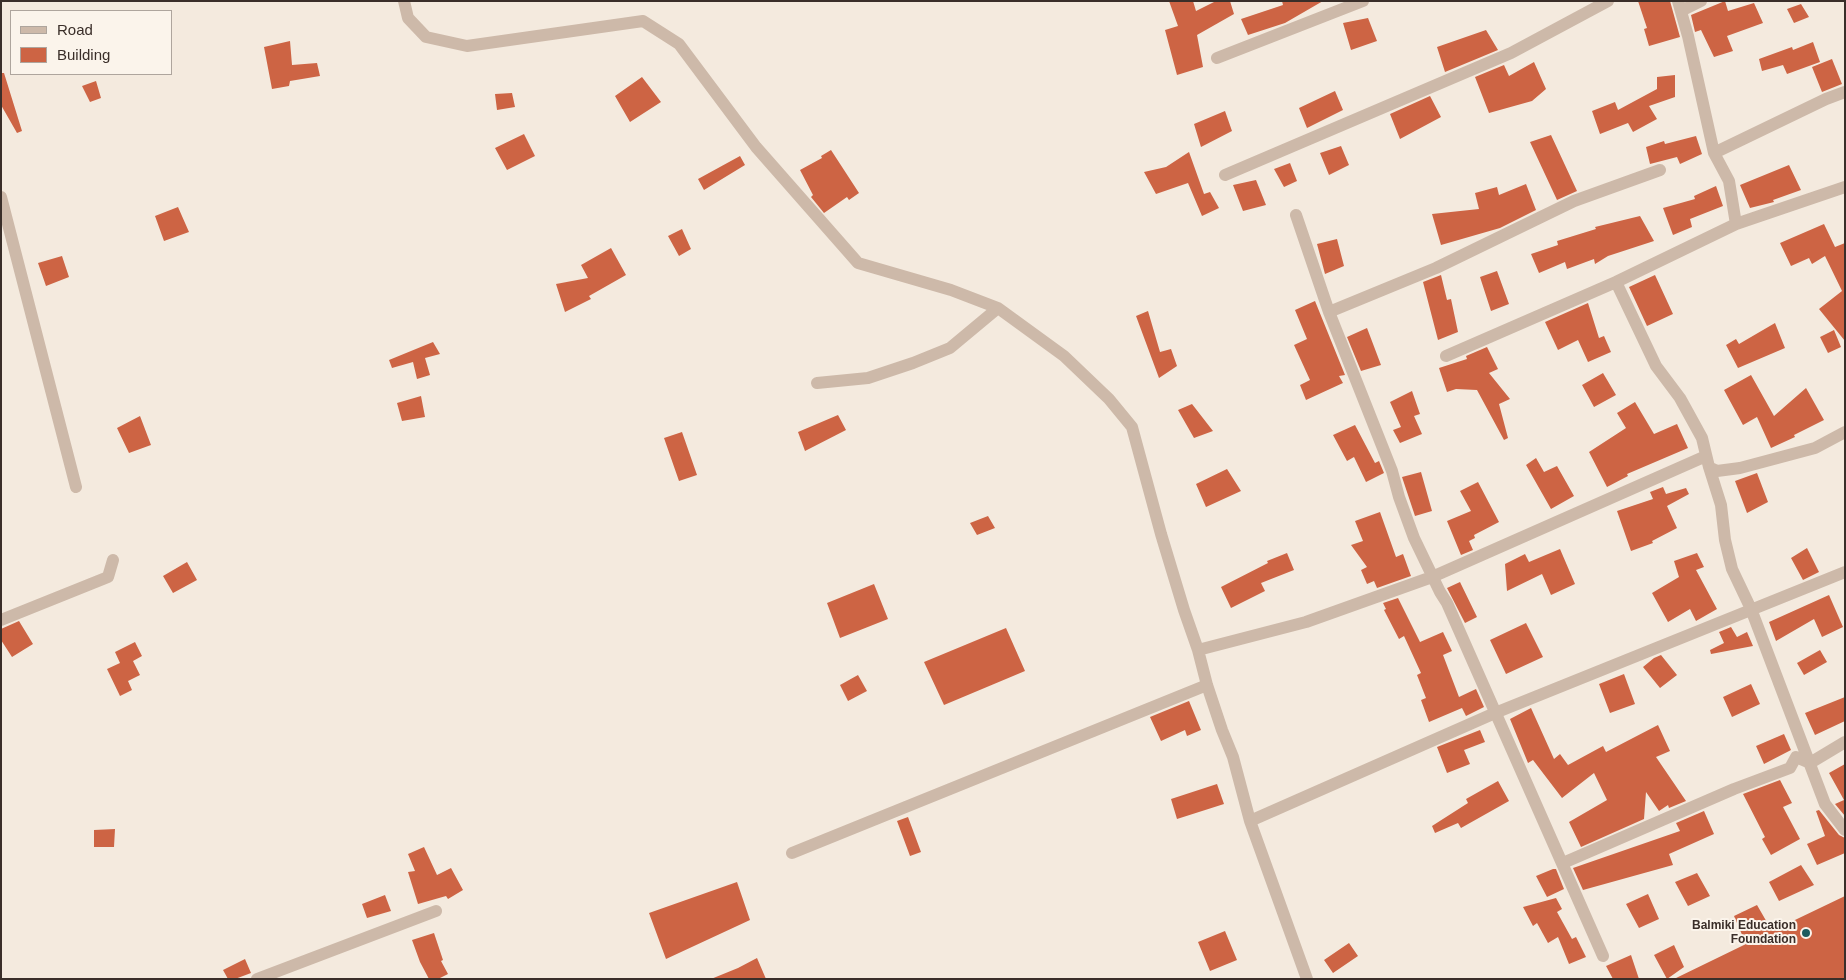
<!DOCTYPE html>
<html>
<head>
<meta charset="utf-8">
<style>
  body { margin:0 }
  #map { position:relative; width:1846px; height:980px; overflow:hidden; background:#f4eade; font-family:Helvetica,sans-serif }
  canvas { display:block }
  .frame { position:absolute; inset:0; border:2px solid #3a2e29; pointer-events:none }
  .legend { position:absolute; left:10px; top:10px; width:162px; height:65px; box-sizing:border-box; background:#fbf4eb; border:1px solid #aea59d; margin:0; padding:6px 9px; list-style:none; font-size:15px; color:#3a2e29 }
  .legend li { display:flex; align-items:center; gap:10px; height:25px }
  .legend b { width:25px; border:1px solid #aea59d }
</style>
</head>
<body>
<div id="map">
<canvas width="1846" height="980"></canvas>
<div class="frame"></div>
<ul class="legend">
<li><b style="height:6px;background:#cdb9a9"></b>Road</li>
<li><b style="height:14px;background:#cd6444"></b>Building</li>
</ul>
</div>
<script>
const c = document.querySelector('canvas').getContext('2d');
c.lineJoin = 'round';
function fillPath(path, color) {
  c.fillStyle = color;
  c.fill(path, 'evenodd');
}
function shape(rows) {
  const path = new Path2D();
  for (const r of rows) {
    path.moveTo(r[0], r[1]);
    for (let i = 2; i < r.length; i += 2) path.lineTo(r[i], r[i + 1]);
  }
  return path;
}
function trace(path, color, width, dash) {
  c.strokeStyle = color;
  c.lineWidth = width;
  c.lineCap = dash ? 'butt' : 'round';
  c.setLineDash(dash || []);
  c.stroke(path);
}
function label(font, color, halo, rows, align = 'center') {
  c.font = font + ' Helvetica,sans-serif';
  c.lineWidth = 4;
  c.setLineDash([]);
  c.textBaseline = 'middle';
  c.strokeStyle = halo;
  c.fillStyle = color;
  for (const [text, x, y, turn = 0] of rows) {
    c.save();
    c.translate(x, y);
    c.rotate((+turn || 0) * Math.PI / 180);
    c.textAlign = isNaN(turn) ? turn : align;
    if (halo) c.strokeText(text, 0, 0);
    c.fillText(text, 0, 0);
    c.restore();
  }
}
const building = shape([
  [1169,1,1193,1,1196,11,1216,1,1230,1,1234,14,1197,35,1203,67,1177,75,1165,30,1178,26],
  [1282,1,1323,1,1285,23,1248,35,1241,19,1283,5],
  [1638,1,1670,1,1680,37,1649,46,1644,29,1647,28],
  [1725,1,1728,11,1754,3,1763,23,1727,36,1733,51,1714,57,1701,30,1695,32,1691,15],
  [1801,4,1809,17,1794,23,1787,9],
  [1368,18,1377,41,1351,50,1343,23],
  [1486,30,1498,50,1445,72,1437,47],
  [290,41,292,65,317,63,320,76,290,81,289,86,272,89,264,47],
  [1813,42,1820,62,1787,74,1783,65,1762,71,1759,59,1792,47,1793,50],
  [1832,59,1842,84,1822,92,1812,67],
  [1534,62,1546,89,1532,101,1489,113,1475,77,1504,65,1509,76],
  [1,73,4,73,22,131,17,133,1,105],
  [1675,75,1675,97,1649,106,1657,119,1633,132,1628,123,1600,134,1592,111,1615,102,1618,110,1657,89,1657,77],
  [642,77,661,102,630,122,615,96],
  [96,81,101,98,90,102,82,86],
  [1335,91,1343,110,1307,128,1299,108],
  [512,93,515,107,497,110,495,94],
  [1430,96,1441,117,1400,139,1390,114],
  [1225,111,1232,131,1201,147,1194,124],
  [524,134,535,156,507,170,495,148],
  [1551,135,1577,191,1557,200,1530,142],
  [1696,136,1702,154,1680,164,1677,157,1650,164,1646,147,1664,141,1665,144],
  [1341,146,1349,165,1329,175,1320,153],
  [831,150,859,193,849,200,847,197,824,213,811,197,813,195,800,170,822,158,821,156],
  [1189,152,1204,194,1210,192,1219,208,1202,216,1188,183,1156,194,1144,172,1166,167],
  [740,156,745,165,704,190,698,179],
  [1290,163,1297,181,1284,187,1274,169],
  [1789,165,1801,190,1773,200,1774,202,1750,208,1740,185],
  [1256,180,1266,205,1243,211,1233,185],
  [1526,184,1536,210,1500,228,1441,245,1432,214,1479,209,1475,193,1497,187,1499,195],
  [1716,186,1723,206,1690,219,1692,227,1673,235,1663,208,1695,199,1694,196],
  [178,207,189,232,164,241,155,216],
  [1640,216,1654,241,1608,256,1595,264,1594,259,1567,269,1565,262,1539,273,1531,254,1558,245,1557,241,1596,229,1595,227],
  [1824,224,1835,247,1845,243,1845,341,1819,309,1842,291,1825,256,1812,264,1809,258,1791,266,1780,243],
  [682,229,691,249,679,256,668,236],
  [1337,239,1344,266,1325,274,1317,244],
  [611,248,626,275,589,296,591,299,565,312,556,284,588,278,581,265],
  [62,256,69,277,46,286,38,263],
  [1497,271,1509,304,1491,311,1480,277],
  [1441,275,1447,300,1451,299,1458,332,1438,340,1423,282],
  [1655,275,1673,314,1647,326,1629,287],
  [1315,301,1345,375,1339,376,1343,383,1306,400,1300,385,1310,380,1294,345,1307,339,1295,310],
  [1588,303,1599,338,1604,336,1611,352,1588,362,1578,340,1558,350,1545,322],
  [1148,311,1160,352,1171,349,1177,366,1159,378,1136,316],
  [1775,323,1785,348,1738,368,1726,345,1736,339,1739,344],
  [1367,328,1381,365,1361,371,1347,337],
  [1834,330,1841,347,1828,353,1820,337],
  [433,342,440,354,425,358,430,375,417,379,413,362,392,368,389,360],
  [1487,347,1498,369,1489,373,1510,399,1499,404,1508,438,1504,440,1477,390,1456,389,1447,392,1439,368,1467,359,1466,356],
  [1603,373,1616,395,1594,407,1582,385],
  [1751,375,1774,416,1806,388,1824,420,1794,435,1795,437,1771,448,1757,417,1743,425,1724,390],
  [1412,391,1420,414,1414,416,1422,434,1400,443,1393,430,1401,427,1390,402],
  [421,396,425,417,402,421,397,403],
  [1635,402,1654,434,1677,424,1688,448,1627,474,1628,476,1607,487,1589,452,1626,428,1617,413],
  [1192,404,1213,431,1194,438,1178,410],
  [838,415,846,430,805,451,798,432],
  [140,416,151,445,129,453,117,428],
  [1355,425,1375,463,1379,461,1384,473,1366,482,1354,457,1347,461,1333,435],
  [682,432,697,475,679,481,664,438],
  [1536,458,1544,472,1557,466,1574,496,1551,509,1526,465],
  [1227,469,1241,491,1206,507,1196,484],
  [1421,472,1432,511,1415,516,1402,477],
  [1757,473,1768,502,1747,513,1735,481],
  [1478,482,1499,522,1474,535,1475,538,1469,541,1473,550,1461,555,1447,521,1471,511,1460,491],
  [1663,487,1666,494,1686,488,1689,494,1667,506,1677,528,1652,541,1653,543,1631,551,1617,511,1653,499,1650,492],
  [1380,512,1396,557,1403,554,1411,576,1377,588,1374,581,1367,584,1361,570,1367,567,1351,545,1363,541,1355,521],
  [988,516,995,528,977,535,970,523],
  [1807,548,1819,572,1803,580,1791,558],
  [1560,549,1575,584,1551,595,1542,574,1507,591,1505,564,1525,554,1529,562],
  [1287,553,1294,570,1261,583,1265,591,1231,608,1221,587,1268,563,1267,561],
  [1697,553,1704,567,1696,570,1717,609,1696,621,1690,609,1668,622,1652,593,1679,577,1674,561],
  [187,562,197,580,173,593,163,576],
  [1460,582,1477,617,1465,623,1447,588],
  [874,584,888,619,840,638,827,603],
  [1829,595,1843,627,1822,637,1814,619,1776,641,1769,622],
  [1398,598,1420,642,1443,632,1452,651,1443,655,1459,697,1476,689,1484,707,1466,716,1462,708,1429,722,1421,700,1426,698,1417,675,1421,673,1404,636,1399,639,1384,610,1386,609,1383,603],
  [19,621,33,644,12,657,1,640,1,629],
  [1526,623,1543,657,1506,674,1490,640],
  [1731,627,1737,637,1747,632,1753,646,1711,654,1710,650,1724,643,1719,632],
  [1006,628,1025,671,944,705,924,662],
  [135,642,142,656,133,661,140,675,128,681,132,690,120,696,107,669,120,663,115,652],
  [1820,650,1827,662,1804,675,1797,663],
  [1661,655,1677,675,1660,688,1643,667,1654,658],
  [1624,674,1635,704,1610,713,1599,684],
  [858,675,867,691,848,701,840,685],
  [1751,684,1760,704,1732,717,1723,697],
  [1845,697,1845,721,1815,735,1805,713],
  [1189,701,1201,730,1187,736,1185,730,1161,741,1150,717],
  [1531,708,1554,759,1560,754,1568,765,1603,746,1606,752,1658,725,1670,751,1656,757,1686,801,1669,808,1668,805,1659,811,1646,792,1644,819,1581,847,1569,822,1607,800,1594,773,1562,798,1533,760,1528,763,1510,719],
  [1480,730,1485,742,1464,750,1470,764,1447,773,1437,747],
  [1784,734,1791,750,1764,764,1756,746],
  [1845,764,1845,816,1835,804,1844,800,1829,773],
  [1780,780,1792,803,1783,807,1800,839,1771,855,1762,839,1765,837,1743,794],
  [1498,781,1509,801,1461,828,1458,823,1435,833,1432,826,1468,803,1466,799],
  [1217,784,1224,804,1177,819,1171,799],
  [1819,810,1839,835,1845,838,1845,853,1817,865,1807,844,1825,836,1816,811],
  [1704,811,1714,834,1669,854,1673,865,1583,890,1573,868,1680,831,1676,823],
  [908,817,921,852,910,856,897,821],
  [115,829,114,847,94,847,94,830],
  [424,847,437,875,451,868,463,890,448,899,446,896,418,904,408,872,415,871,408,854],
  [1801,865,1814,885,1779,901,1769,882],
  [1553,869,1556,869,1564,889,1547,897,1536,876],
  [1697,873,1710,896,1688,906,1675,882],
  [737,882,750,920,666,959,649,913],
  [1648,894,1659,919,1639,928,1626,904],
  [385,895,391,911,367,918,362,904],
  [1845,896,1845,979,1674,979,1746,944,1734,916,1757,905,1772,931],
  [1556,898,1562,909,1557,912,1572,939,1576,937,1586,957,1569,964,1558,937,1548,943,1537,923,1533,926,1523,907],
  [1225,931,1237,960,1210,971,1198,942],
  [434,933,443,960,441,961,448,974,438,979,429,979,420,962,412,940],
  [1349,943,1358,956,1333,973,1324,960],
  [1674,945,1684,967,1667,979,1654,955],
  [1631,955,1639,979,1613,979,1606,966],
  [757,958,766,979,711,979,738,968],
  [245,959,251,973,235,979,228,979,223,970]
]);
const minor = shape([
  [404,1,408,18,426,37,467,46,643,21,679,44,756,147,858,263,951,290,998,308,1064,356,1109,399,1132,427,1161,534,1184,610,1198,650,1207,685,1222,730,1233,757,1250,821,1307,979],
  [1681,11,1701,1],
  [1217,58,1363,1],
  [1714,153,1826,99,1845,92],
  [1225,175,1511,53,1608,1],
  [1,197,76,487],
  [1296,215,1329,312,1392,471,1399,497,1414,538,1440,592,1447,603,1603,956],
  [1736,224,1845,187],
  [1616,282,1656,366,1680,398,1702,438,1709,467,1721,505,1725,540,1732,569,1751,609,1825,804,1845,830],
  [1329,312,1436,268,1574,201,1660,170],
  [1446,356,1616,282,1736,224,1729,181,1714,153,1688,36,1678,1],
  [817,383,868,378,913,363,950,348,998,308],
  [1709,467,1717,471,1740,468,1815,448,1845,432],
  [1,620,108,577,113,560],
  [1198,650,1306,622,1432,577,1706,456],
  [1250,821,1495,713,1845,572],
  [792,853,1207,685],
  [1563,863,1734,789,1790,768,1796,757,1810,763,1845,742],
  [257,979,436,911]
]);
const markers = [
  [1806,933,5,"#1c5b5f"]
];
const poiNames = [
  ["Balmiki Education",1796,926],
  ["Foundation",1796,940]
];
fillPath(building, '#cd6444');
trace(minor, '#cdb9a9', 12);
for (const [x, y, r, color] of markers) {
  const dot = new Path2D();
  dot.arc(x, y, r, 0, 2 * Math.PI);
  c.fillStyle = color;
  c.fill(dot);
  trace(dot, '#fbf4eb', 2);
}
label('bold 12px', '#3a2e29', '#fbf4eb', poiNames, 'right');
</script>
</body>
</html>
